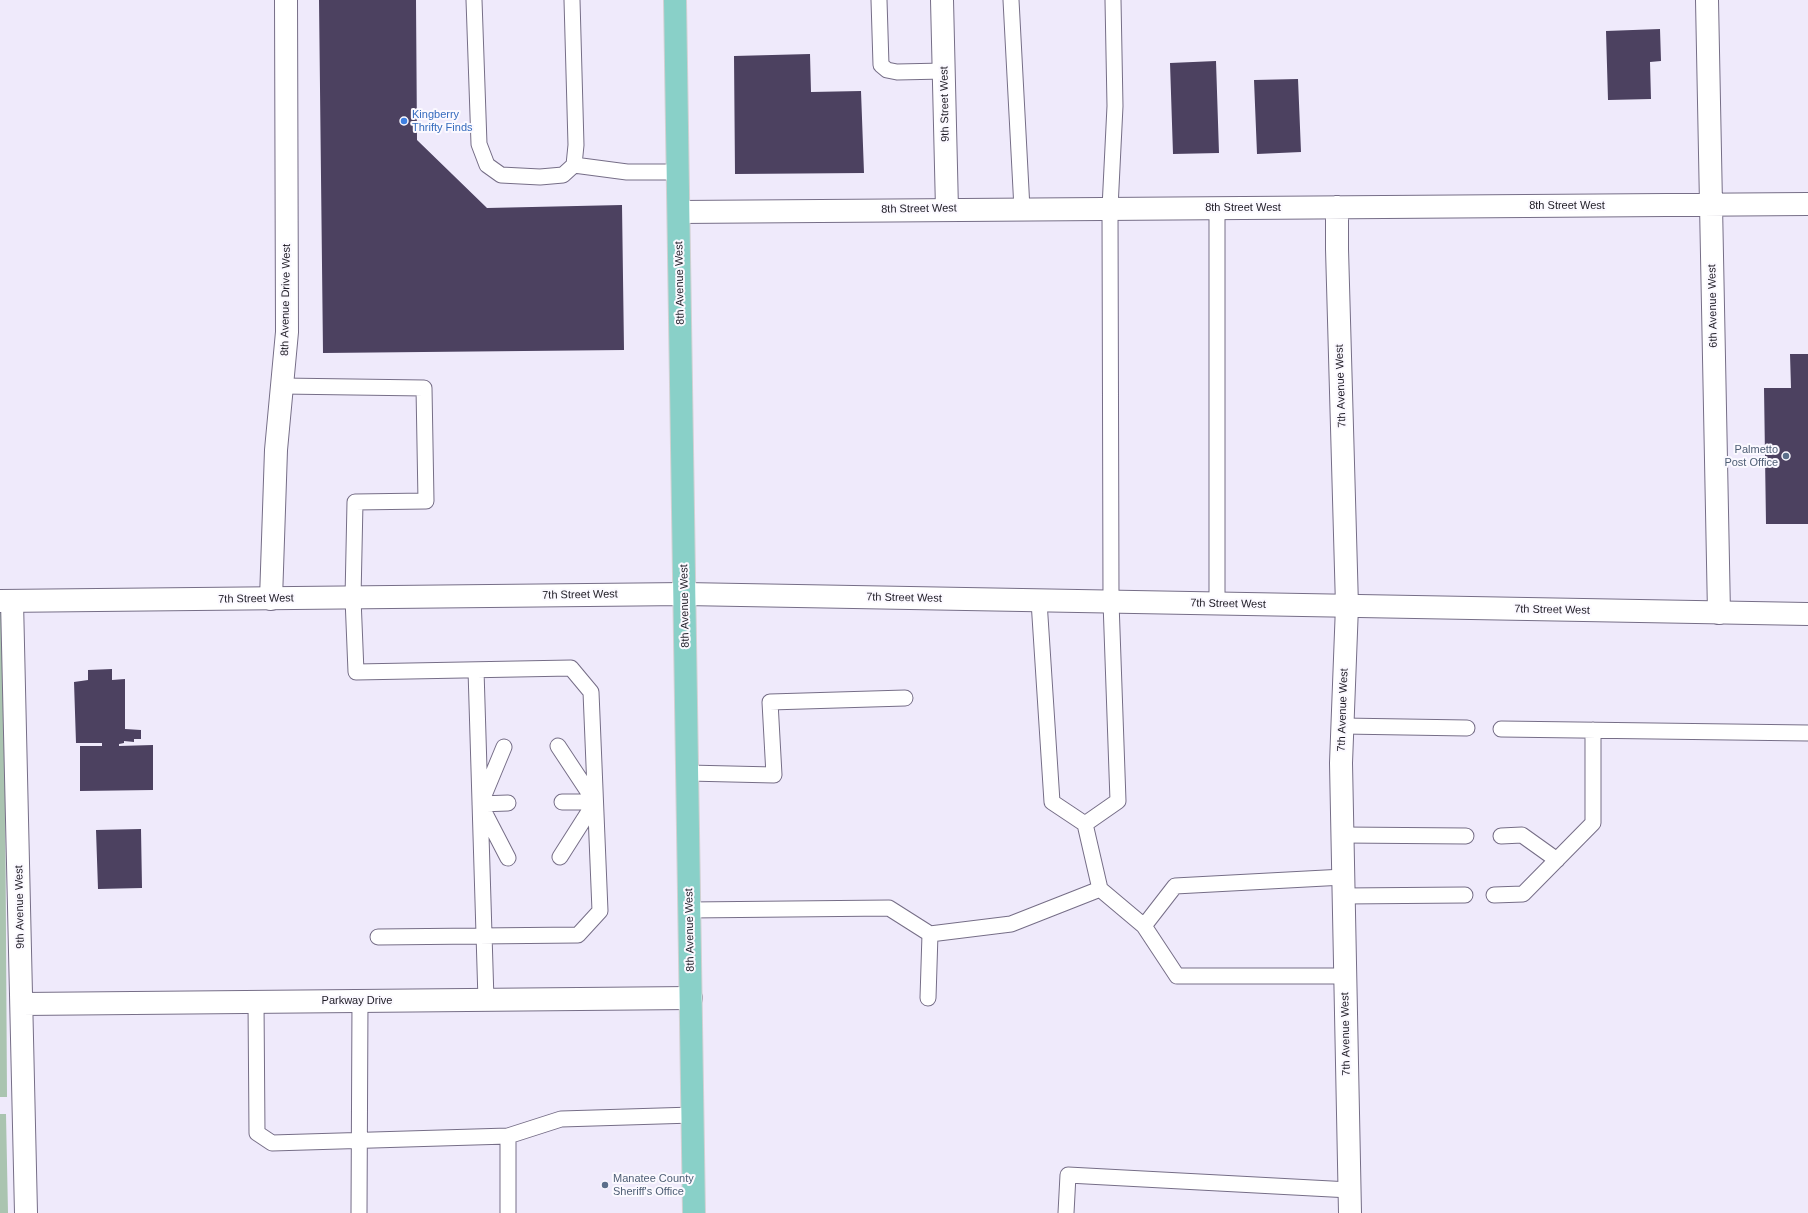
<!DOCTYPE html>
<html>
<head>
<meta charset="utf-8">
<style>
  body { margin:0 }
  canvas { display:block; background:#efeafb }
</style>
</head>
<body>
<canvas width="1808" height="1213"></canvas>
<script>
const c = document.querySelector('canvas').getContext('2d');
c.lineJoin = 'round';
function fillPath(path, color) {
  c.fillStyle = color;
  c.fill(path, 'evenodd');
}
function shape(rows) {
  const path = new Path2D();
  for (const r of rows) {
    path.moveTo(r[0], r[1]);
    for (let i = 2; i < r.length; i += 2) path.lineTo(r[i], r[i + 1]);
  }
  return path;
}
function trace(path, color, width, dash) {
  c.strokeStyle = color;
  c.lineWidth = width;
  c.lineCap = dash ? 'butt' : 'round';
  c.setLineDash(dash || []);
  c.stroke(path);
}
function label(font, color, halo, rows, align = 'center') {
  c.font = font + ' Helvetica,sans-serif';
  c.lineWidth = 4;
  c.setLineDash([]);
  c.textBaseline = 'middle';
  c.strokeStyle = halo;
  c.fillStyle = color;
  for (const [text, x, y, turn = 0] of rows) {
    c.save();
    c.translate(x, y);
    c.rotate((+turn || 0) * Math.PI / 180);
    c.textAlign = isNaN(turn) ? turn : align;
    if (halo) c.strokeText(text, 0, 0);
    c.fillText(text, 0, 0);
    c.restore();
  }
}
const green = shape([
  [0,613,4,613,7,1097,0,1097],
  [0,1114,6,1114,8,1213,0,1213]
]);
const building = shape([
  [319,0,416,0,417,140,487,208,622,205,624,350,323,353],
  [1660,29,1661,61,1650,62,1651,99,1608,100,1606,31],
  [810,54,811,92,861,91,864,173,735,174,734,56],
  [1216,61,1219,153,1173,154,1170,63],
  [1298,79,1301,152,1257,154,1254,80],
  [1790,354,1808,354,1808,524,1766,524,1764,388,1791,388],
  [112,669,112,680,125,679,125,729,141,730,141,739,134,739,134,742,124,741,124,743,119,744,119,746,153,745,153,790,80,791,80,746,102,746,102,743,76,743,74,682,88,680,88,670],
  [141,829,142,888,98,889,96,830]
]);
const service = shape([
  [474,0,479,144,487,165,501,175,540,177,563,175,574,165,576,145,572,0],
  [879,0,881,65,887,70,897,72,944,71],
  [1011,0,1022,209],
  [574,165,627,172,678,172],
  [1217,208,1217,604],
  [282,386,424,388,426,501,355,502,353,598,356,672,571,668,591,692,600,911,578,935,378,937],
  [1039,601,1052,802,1085,824,1118,801,1111,602,1110,208,1115,106,1113,0],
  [476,670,486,1000],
  [1343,726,1467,728],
  [1501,729,1808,733],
  [558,746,595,802,562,802],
  [688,773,774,775,770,702,905,698],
  [482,800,504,747],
  [508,803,480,804,508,858],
  [1085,824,1100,889,1144,926],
  [1343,835,1466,836],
  [1501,836,1522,835,1557,860],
  [560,857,595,802],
  [1344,877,1175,886,1144,926,1177,976,1345,976],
  [1494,895,1523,894,1593,823,1593,730],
  [1344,896,1465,895],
  [690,910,889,908,930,934,928,998],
  [930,934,1011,924,1100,889],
  [256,1002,257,1133,272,1143,508,1136,508,1213],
  [508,1136,561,1119,693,1115],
  [359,1213,360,1001],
  [1066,1213,1068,1175,1350,1190]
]);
const minor = shape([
  [942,0,947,209],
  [1707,0,1719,613],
  [1337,207,1337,249,1347,606,1341,763,1350,1213],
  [679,212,1808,204],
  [271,599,276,450,287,332,286,0],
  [12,601,26,1213],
  [22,1004,691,998]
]);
const tertiary = shape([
  [0,601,685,594,1808,614]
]);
const primary = shape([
  [675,0,694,1213]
]);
const markers = [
  [404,121,4,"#3f7fe0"],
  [1786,456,4,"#5c6f8a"],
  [605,1185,4,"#5c6f8a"]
];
const streetNames = [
  ["9th Street West",945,104,-91],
  ["8th Street West",1567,206],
  ["8th Street West",1243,208],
  ["8th Street West",919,209,-1],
  ["8th Avenue West",680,283,-91],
  ["8th Avenue Drive West",286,300,-89],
  ["6th Avenue West",1713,306,-91],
  ["7th Avenue West",1341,386,-92],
  ["7th Street West",580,595,-1],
  ["7th Street West",904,598,1],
  ["7th Street West",256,599,-1],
  ["7th Street West",1228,604,1],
  ["8th Avenue West",685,606,-91],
  ["7th Street West",1552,610,1],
  ["7th Avenue West",1343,710,-88],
  ["9th Avenue West",20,907,-91],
  ["8th Avenue West",690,930,-91],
  ["Parkway Drive",357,1001],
  ["7th Avenue West",1346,1034,-91]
];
const shopNames = [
  ["Kingberry",412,115],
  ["Thrifty Finds",412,128]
];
const serviceNames = [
  ["Palmetto",1778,450],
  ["Post Office",1778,463],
  ["Manatee County",613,1179,"left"],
  ["Sheriff's Office",613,1192,"left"]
];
fillPath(green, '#aac4b0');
fillPath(building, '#4c4160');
trace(service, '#766e87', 17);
trace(minor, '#766e87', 24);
trace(tertiary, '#766e87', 24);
trace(primary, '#d2d1d3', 24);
trace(service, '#fff', 15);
trace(minor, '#fff', 22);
trace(tertiary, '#fff', 22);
trace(primary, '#89d0c8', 22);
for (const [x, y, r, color] of markers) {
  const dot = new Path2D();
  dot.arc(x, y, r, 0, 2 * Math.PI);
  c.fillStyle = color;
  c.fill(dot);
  trace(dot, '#fbf9ff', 1.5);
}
label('11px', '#1d1a24', '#fbf9ff', streetNames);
label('11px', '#366cbe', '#fbf9ff', shopNames, 'left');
label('11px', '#4e5e75', '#fbf9ff', serviceNames, 'right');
</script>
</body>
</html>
